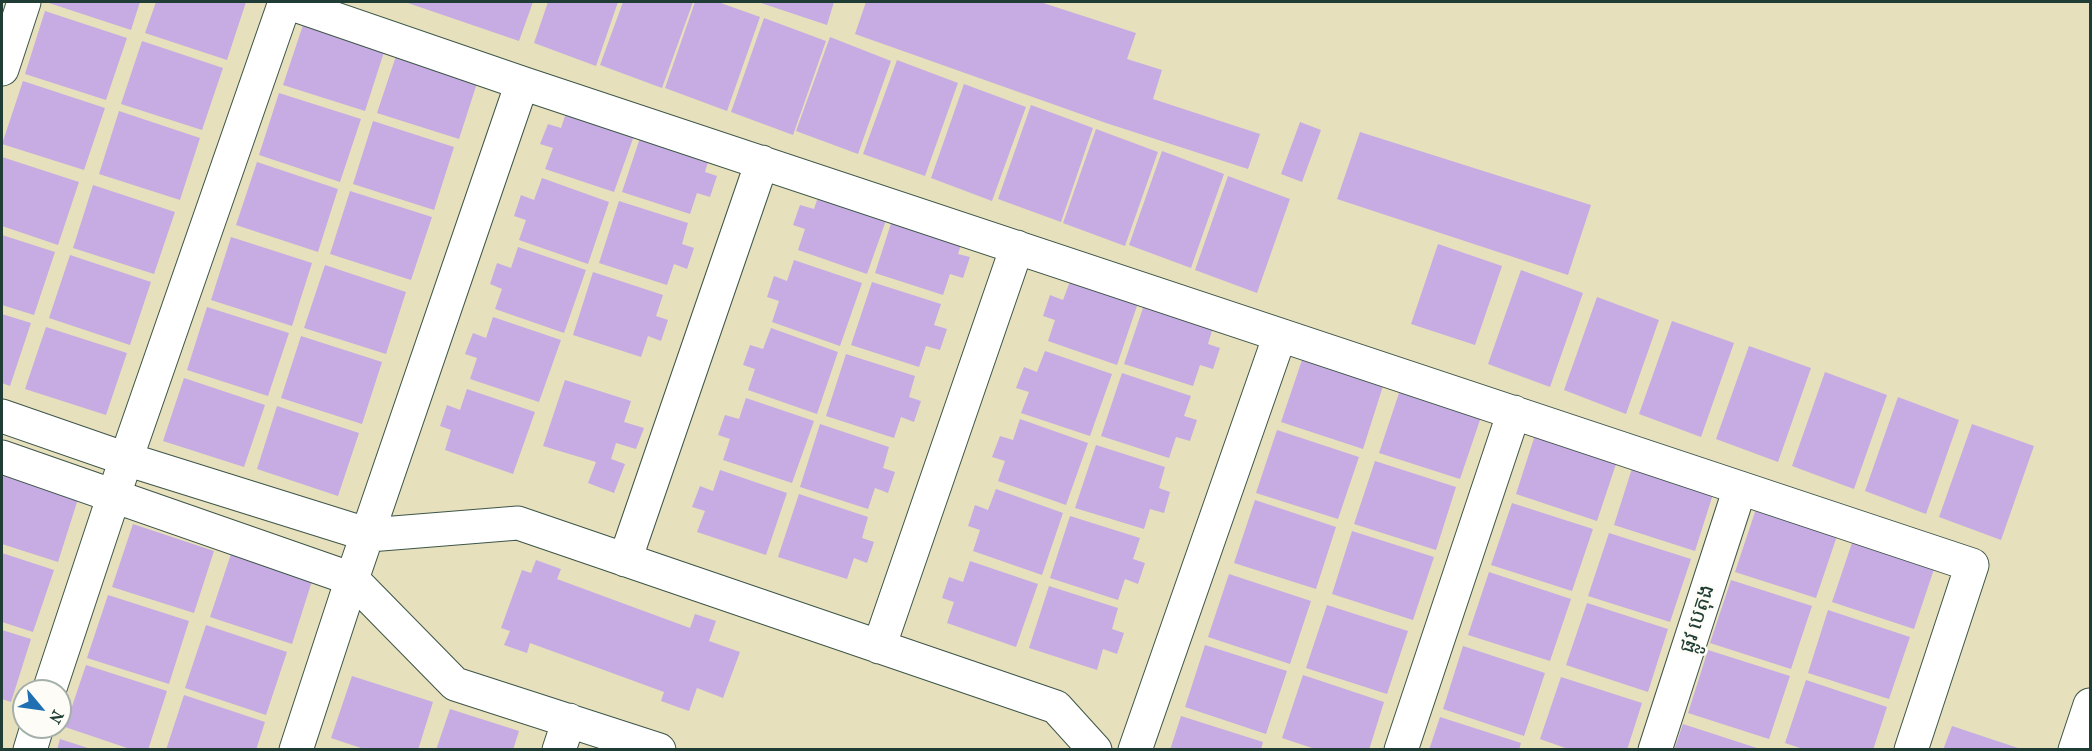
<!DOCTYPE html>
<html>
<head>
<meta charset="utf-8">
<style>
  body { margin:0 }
  #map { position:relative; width:2092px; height:751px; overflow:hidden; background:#e7e0bc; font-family:"IM FELL French Canon",serif }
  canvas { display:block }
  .frame { position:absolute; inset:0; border:3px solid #1f3d34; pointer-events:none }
  .north { position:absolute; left:12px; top:679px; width:60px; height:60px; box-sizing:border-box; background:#fdfcf7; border:2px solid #a4b0a9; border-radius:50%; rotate:119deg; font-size:16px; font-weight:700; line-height:24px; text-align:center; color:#1f3d34 }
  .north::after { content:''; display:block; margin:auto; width:21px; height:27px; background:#1f6fb2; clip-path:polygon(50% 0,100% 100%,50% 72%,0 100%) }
</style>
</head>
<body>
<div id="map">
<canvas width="2092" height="751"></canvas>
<div class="frame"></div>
<div class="north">N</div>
</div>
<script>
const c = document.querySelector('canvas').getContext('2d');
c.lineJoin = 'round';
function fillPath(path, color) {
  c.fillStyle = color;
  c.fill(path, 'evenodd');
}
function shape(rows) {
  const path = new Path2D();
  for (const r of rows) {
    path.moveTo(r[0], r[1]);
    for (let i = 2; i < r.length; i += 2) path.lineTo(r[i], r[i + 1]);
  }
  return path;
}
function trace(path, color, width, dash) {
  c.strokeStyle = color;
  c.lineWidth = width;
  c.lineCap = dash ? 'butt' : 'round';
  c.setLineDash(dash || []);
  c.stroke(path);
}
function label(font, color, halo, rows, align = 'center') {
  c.font = font + ' "IM FELL French Canon","Noto Sans Khmer",serif';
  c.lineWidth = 5;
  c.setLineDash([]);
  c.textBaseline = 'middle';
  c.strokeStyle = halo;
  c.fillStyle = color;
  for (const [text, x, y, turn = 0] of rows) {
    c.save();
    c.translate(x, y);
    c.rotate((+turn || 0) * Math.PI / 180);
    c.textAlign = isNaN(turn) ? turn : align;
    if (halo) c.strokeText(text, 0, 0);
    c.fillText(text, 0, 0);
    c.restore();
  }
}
const building = shape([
  [50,2,140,2,131,30,49,3],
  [156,2,246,2,227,60,145,33],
  [405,2,533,2,519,41],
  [548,2,618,2,596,66,534,43],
  [623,2,693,2,662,88,600,65],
  [695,2,718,2,760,17,727,111,665,88],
  [758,2,834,2,827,25],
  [866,2,1040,2,1136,33,1127,59,1162,70,1153,99,1260,134,1248,169,1106,123,855,34],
  [45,11,127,38,106,100,25,74],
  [764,18,826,41,793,135,731,112],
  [304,22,385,49,365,111,283,85],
  [830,37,891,61,858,154,796,131],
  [142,41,223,68,202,130,121,104],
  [398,50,479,77,459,139,377,113],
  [897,60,958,83,925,176,863,154],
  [23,81,105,108,84,170,2,144],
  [964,84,1026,107,992,201,931,178],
  [279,93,361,119,340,182,259,155],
  [1031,105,1093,128,1061,222,998,199],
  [568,107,636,130,614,192,545,169,553,148,540,144,548,124,561,128],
  [119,111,200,138,180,200,99,174],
  [373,121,454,147,434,210,353,184],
  [1300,122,1321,130,1302,182,1281,174],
  [643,129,711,152,705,172,717,176,710,197,697,193,690,214,622,192],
  [1096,129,1158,152,1125,246,1063,223],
  [1360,132,1591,205,1568,275,1337,199],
  [1162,151,1224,174,1191,268,1129,245],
  [2,157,79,182,58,245,2,226],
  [257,162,338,189,318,252,236,225],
  [1228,176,1290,199,1257,293,1195,270],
  [542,178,609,202,588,264,519,240,526,220,514,216,521,195,534,200],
  [93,185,175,212,154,274,73,248],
  [821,188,889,212,867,274,798,250,805,229,793,225,800,205,814,209],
  [350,191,432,217,411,280,330,254],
  [619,201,688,223,682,244,694,248,687,269,674,264,667,285,599,263],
  [895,211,965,233,958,254,970,257,963,278,950,274,943,295,875,273],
  [2,235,55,252,34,315,2,305],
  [231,237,312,263,292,326,211,300],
  [1438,244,1502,266,1475,345,1411,324],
  [518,247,586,270,564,333,495,309,502,289,490,284,497,263,511,268],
  [70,255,151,282,130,345,49,318],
  [794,260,862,283,840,346,772,322,779,301,767,297,774,276,787,281],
  [325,265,406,292,386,354,304,328],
  [1521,270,1583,293,1550,387,1488,364],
  [593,272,663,295,656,316,668,320,661,341,648,336,641,357,573,335],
  [1071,279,1138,303,1117,365,1048,341,1055,320,1043,316,1050,295,1063,300],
  [872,282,941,304,934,325,947,329,940,350,926,346,919,367,851,345],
  [1597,297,1659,320,1626,414,1564,390],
  [1145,302,1214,324,1208,344,1220,348,1213,369,1200,365,1193,386,1124,364],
  [207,307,289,333,268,396,187,370],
  [2,314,31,323,10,386,2,383],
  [493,317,561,340,539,402,470,379,477,358,465,354,473,333,486,338],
  [1672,321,1734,343,1701,437,1639,414],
  [46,327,127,353,106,415,25,389],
  [771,328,838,352,817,414,748,390,755,369,743,365,750,345,763,349],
  [301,336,382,362,362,424,281,398],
  [1749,346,1811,368,1778,462,1716,439],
  [1045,351,1112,374,1090,436,1021,413,1029,392,1016,388,1024,367,1037,372],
  [846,354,915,376,909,397,921,401,914,422,901,417,894,438,826,416],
  [1302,360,1383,386,1363,449,1281,422],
  [1825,372,1887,395,1854,489,1792,466],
  [1122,373,1191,396,1184,416,1197,420,1190,441,1176,437,1169,458,1101,436],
  [184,378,265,405,244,467,163,441],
  [565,380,631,401,624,422,644,428,636,449,616,443,611,459,625,464,614,493,588,483,596,462,543,446],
  [467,389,535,412,513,474,445,450,451,430,440,426,447,405,460,410],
  [1400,390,1481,417,1460,479,1379,453],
  [1898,397,1959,420,1926,514,1865,491],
  [746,398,814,421,792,483,723,460,730,439,718,435,725,415,739,419],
  [277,406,359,433,338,496,257,469],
  [1020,419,1088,443,1066,505,998,481,1005,461,992,457,1000,436,1013,440],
  [820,424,889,447,883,468,895,472,888,493,875,488,868,509,800,487],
  [1972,424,2034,446,2001,540,1939,517],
  [1277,430,1359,457,1338,519,1256,493],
  [1536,432,1618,458,1597,521,1516,494],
  [1096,445,1165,467,1159,488,1170,492,1164,513,1150,509,1144,529,1075,508],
  [1375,461,1456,487,1436,550,1354,524],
  [1634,462,1715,488,1695,551,1614,525],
  [720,470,787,493,766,555,697,532,705,511,692,507,700,486,713,491],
  [2,474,78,499,58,562,2,544],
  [996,489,1063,513,1042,575,973,551,980,530,968,526,975,505,988,510],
  [799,494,868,517,862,538,874,542,867,563,854,558,847,579,778,557],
  [1255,500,1336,527,1316,589,1234,563],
  [1512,503,1593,529,1572,591,1491,565],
  [1756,509,1837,536,1816,598,1735,572],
  [1070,516,1140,538,1133,559,1145,563,1138,584,1125,579,1118,600,1050,578],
  [133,524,214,551,194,613,112,587],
  [1352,531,1434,557,1413,620,1332,594],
  [1609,533,1691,559,1670,622,1588,596],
  [1853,540,1935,566,1914,629,1832,602],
  [2,553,54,570,33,632,2,622],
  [231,554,312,581,292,644,210,617],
  [536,560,561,569,557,579,690,628,695,614,716,621,709,641,740,652,723,698,697,688,689,711,661,701,664,692,530,643,527,653,504,645,510,631,501,628,522,570,531,573],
  [970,561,1038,584,1016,647,947,623,954,602,942,598,949,577,963,582],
  [1489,572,1571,599,1550,661,1468,635],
  [1229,574,1311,601,1290,664,1208,637],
  [1731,580,1812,606,1791,669,1710,643],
  [1049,586,1118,608,1112,629,1124,633,1117,654,1103,649,1097,670,1029,648],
  [108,595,189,621,169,684,87,658],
  [1587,603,1668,629,1648,692,1566,665],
  [1327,605,1408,631,1387,694,1306,668],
  [1828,610,1910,637,1889,699,1808,673],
  [206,625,287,652,266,715,185,688],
  [2,630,31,639,11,702,2,699],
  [1205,645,1287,671,1266,734,1185,707],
  [1463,646,1545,673,1524,736,1443,709],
  [1708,650,1790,676,1769,739,1688,713],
  [86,665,167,691,148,750,133,750,65,727],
  [1303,675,1384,702,1369,750,1318,750,1282,738],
  [352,676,433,702,418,750,367,750,331,738],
  [1561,677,1642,703,1627,750,1571,750,1540,739],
  [1806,680,1887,707,1873,750,1806,750,1785,743],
  [184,695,265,722,256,750,166,750],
  [450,709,519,731,513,750,436,750],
  [1181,716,1263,742,1261,750,1170,750],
  [1440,717,1521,743,1519,750,1429,750],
  [1683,724,1760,749,1760,750,1674,750],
  [1952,726,2021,749,2021,750,1943,750],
  [60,739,91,749,91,750,57,750]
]);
const street = shape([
  [286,2,522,83,1972,565,1911,750],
  [2,69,24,2],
  [2,416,126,459,369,535,518,523,1056,707,1095,750],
  [2,457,352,579,455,684,659,750],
  [625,560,762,162],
  [879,647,1017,247],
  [49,691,126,459,285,2],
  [30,750,37,727],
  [296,750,352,579,522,83],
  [559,750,569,720],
  [1135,750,1280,335],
  [1401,750,1514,412],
  [1655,750,1740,488],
  [2075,750,2090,705]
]);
const streetNames = [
  ["ផ្លូវ បេតុង",1698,619,-72]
];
fillPath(building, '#c6ace2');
trace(street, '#3d5548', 35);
trace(street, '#fff', 33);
label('21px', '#1f3d34', '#fdfcf7', streetNames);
</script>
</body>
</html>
